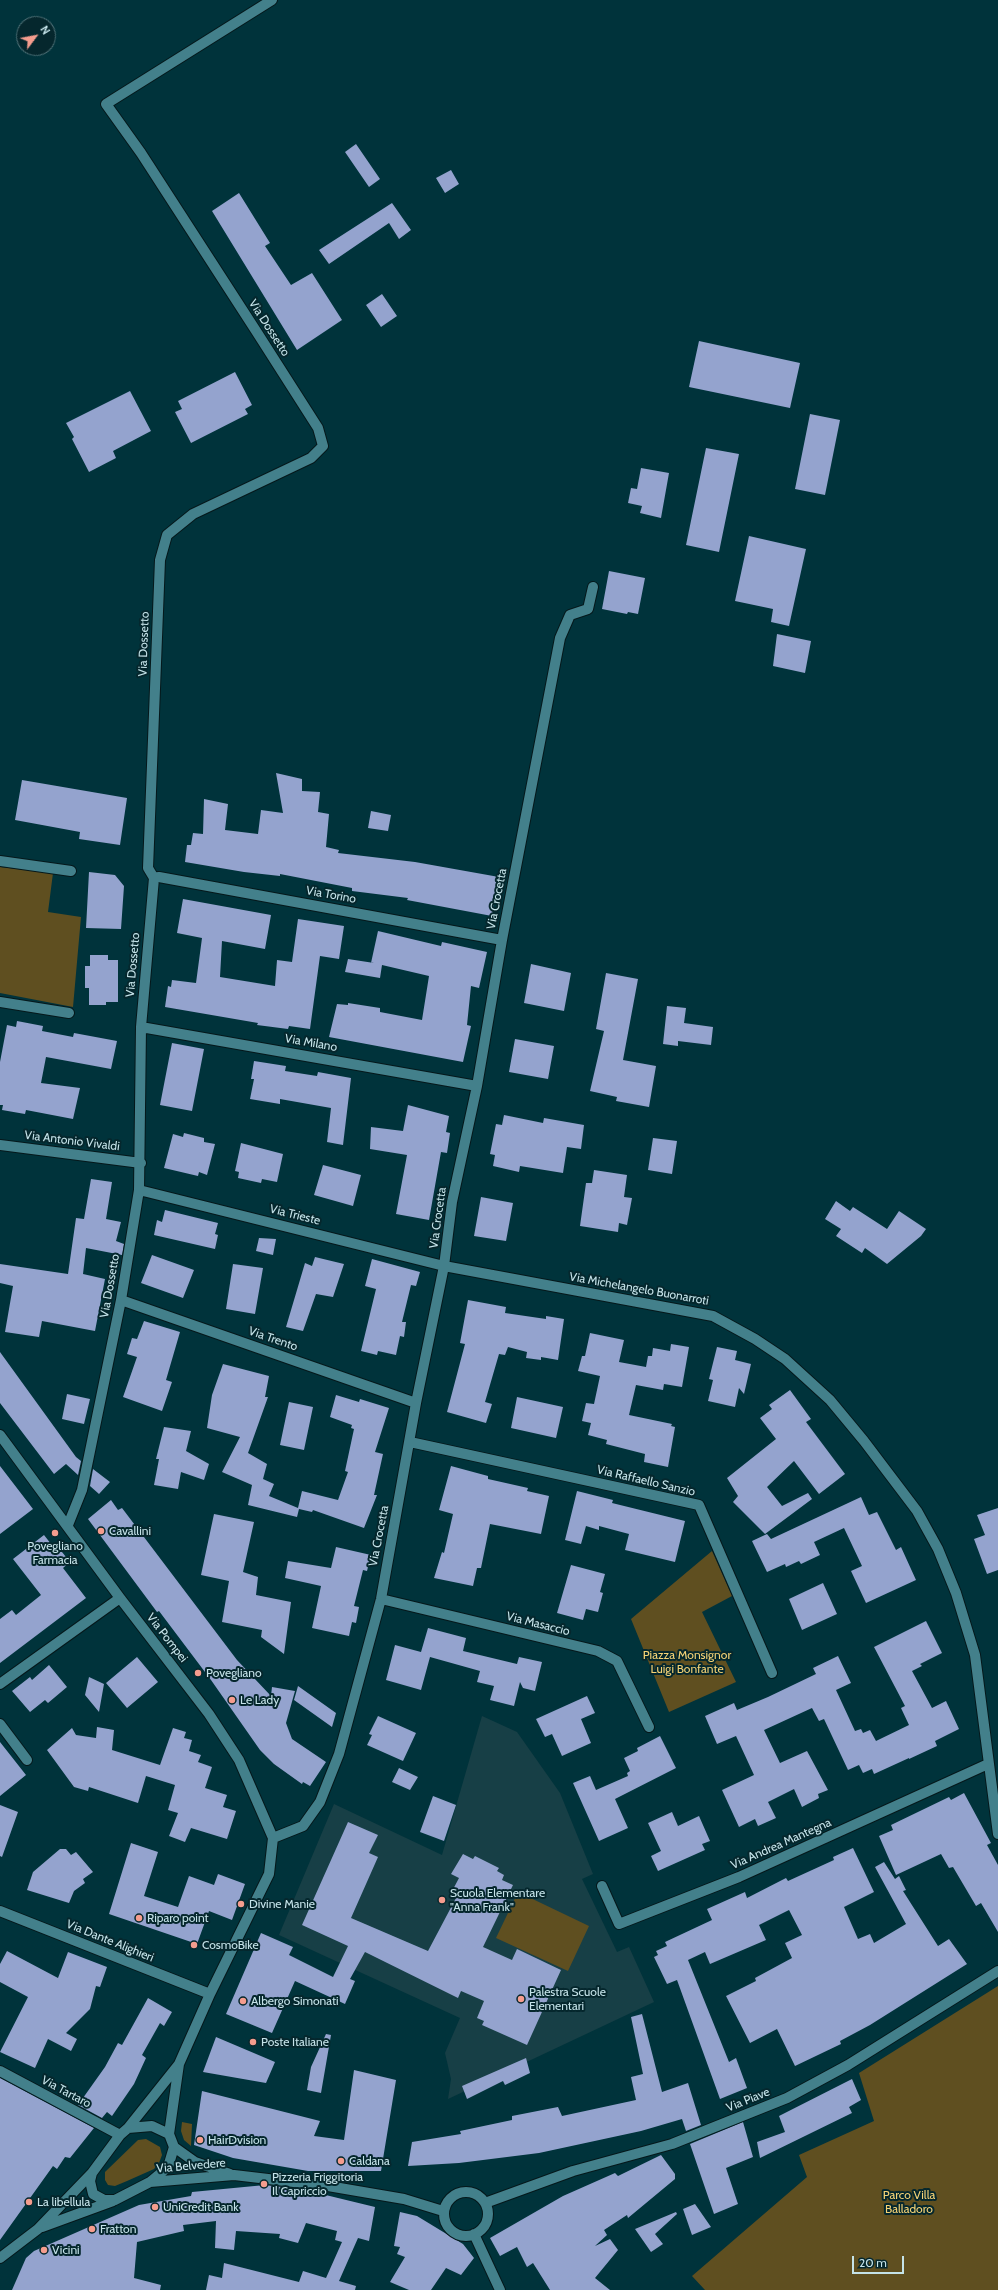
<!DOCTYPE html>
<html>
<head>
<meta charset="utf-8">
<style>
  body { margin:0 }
  #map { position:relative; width:998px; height:2290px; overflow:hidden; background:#00333b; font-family:Cabin,sans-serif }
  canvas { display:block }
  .north { position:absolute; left:16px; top:16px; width:40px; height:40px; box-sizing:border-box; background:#05272d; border:1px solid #527278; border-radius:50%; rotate:58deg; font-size:11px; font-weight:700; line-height:16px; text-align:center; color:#c5e3e9 }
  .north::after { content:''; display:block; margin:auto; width:14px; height:18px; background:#f59d8e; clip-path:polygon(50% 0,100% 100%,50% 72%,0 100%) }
  .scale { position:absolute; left:852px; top:2256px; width:52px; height:18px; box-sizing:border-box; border:2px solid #c5e3e9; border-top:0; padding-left:5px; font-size:12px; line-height:14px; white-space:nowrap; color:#c5e3e9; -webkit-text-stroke:3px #05272d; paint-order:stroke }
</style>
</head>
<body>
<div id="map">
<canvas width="998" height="2290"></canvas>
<div class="north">N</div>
<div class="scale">20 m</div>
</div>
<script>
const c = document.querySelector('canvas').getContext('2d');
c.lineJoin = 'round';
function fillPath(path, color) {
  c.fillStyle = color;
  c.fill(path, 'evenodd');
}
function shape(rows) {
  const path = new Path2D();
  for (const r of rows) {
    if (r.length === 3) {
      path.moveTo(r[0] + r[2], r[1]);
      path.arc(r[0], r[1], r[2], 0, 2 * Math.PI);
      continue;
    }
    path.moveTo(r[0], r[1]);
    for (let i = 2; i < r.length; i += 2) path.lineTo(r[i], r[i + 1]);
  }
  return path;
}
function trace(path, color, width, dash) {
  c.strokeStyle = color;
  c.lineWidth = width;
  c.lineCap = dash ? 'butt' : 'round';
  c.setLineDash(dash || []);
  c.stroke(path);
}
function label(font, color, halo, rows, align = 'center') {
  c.font = font + ' Cabin,sans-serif';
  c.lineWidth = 4;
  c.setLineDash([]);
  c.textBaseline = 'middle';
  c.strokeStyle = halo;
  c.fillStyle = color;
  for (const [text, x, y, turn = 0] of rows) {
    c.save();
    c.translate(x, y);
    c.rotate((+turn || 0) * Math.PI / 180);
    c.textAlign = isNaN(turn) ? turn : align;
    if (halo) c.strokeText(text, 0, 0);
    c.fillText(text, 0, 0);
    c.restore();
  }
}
const built = shape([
  [482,1716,517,1732,560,1793,593,1874,582,1879,617,1952,629,1947,654,2002,448,2099,451,2079,445,2053,460,2018,279,1935,334,1804,442,1855]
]);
const green = shape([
  [0,867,53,873,48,912,81,917,73,1007,0,993],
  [712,1551,732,1596,702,1612,736,1682,669,1712,631,1619],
  [518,1892,589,1926,568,1971,496,1938],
  [998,1986,998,2290,705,2290,692,2276,807,2177,799,2155,874,2121,859,2073],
  [182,2122,192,2124,191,2146,184,2140,181,2131],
  [146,2139,160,2147,162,2155,159,2163,154,2169,127,2181,115,2186,108,2185,105,2180,105,2172,138,2140]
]);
const building = shape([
  [356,144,380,179,369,187,345,152],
  [451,170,459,184,445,193,436,178],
  [239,193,270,243,265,246,291,285,312,273,342,320,297,350,212,211],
  [392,203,411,230,399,239,389,223,329,264,319,250],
  [382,294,397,316,381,327,366,305],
  [699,341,800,363,790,408,689,387],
  [235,372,252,405,245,409,248,414,191,443,175,412,182,409,178,401],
  [130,391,151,431,113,451,116,458,89,472,72,439,74,437,66,423],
  [810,414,840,420,825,495,795,489],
  [706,448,739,454,719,552,686,545],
  [641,468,669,473,661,518,640,513,642,506,628,503,631,488,637,489],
  [749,536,806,549,789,626,771,622,773,609,735,601],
  [609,571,645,578,638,614,628,612,627,614,602,609],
  [777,634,811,641,805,673,773,666],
  [276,773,302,779,302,791,320,792,318,812,329,814,326,847,339,850,338,853,415,862,499,877,492,916,407,900,408,898,352,891,352,888,280,874,280,876,244,872,185,862,187,845,191,845,193,833,203,834,204,799,228,804,225,830,258,834,261,810,283,813],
  [22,780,127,798,120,845,79,839,80,832,15,820],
  [371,811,391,815,388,831,368,828],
  [89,872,115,875,124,886,121,929,86,928],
  [183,899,271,915,265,949,222,941,220,977,275,986,277,960,292,962,298,919,344,926,339,959,320,956,310,1029,289,1026,288,1029,257,1025,258,1023,165,1007,168,986,171,987,172,980,196,983,202,938,177,933],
  [378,931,441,946,442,942,487,952,479,988,471,986,467,1025,471,1026,463,1062,329,1037,337,1004,348,1005,348,1003,380,1008,380,1012,422,1020,429,976,382,965,380,978,345,972,348,959,374,963,371,963],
  [90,955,108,955,108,960,118,960,118,1002,106,1002,106,1005,89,1005,89,988,85,988,85,966,90,966],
  [531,964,571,973,564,1011,524,1003],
  [606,973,638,979,623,1060,656,1066,649,1107,616,1101,617,1097,590,1091,604,1031,596,1029],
  [667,1006,686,1008,684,1023,713,1027,711,1045,678,1041,678,1046,663,1044],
  [17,1021,43,1026,42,1031,73,1037,74,1033,117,1041,111,1069,46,1057,41,1083,80,1088,73,1119,26,1110,25,1114,2,1110,3,1105,0,1105,0,1062,7,1025,16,1027],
  [515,1039,554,1046,548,1079,509,1072],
  [172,1043,204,1049,192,1111,160,1105],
  [254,1061,286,1066,285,1071,317,1076,318,1072,351,1078,343,1145,327,1142,331,1108,280,1099,280,1104,250,1099,254,1079,251,1079],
  [408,1105,449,1116,446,1132,450,1133,447,1153,441,1152,429,1220,396,1214,407,1155,370,1149,371,1127,403,1131],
  [504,1115,543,1123,544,1118,584,1125,581,1149,567,1147,563,1173,520,1166,519,1172,493,1166,495,1155,490,1154,496,1124,502,1125],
  [184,1133,204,1138,204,1142,215,1144,207,1175,199,1172,198,1176,164,1168,173,1134,183,1137],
  [653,1138,677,1141,672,1174,648,1170],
  [241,1143,283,1154,277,1182,262,1179,261,1183,238,1178,239,1172,235,1171],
  [323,1165,361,1175,353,1206,314,1195],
  [594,1170,627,1175,624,1197,632,1198,627,1225,619,1223,618,1232,580,1226,586,1183,592,1183],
  [91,1179,112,1182,106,1219,121,1222,116,1241,124,1244,122,1255,86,1248,83,1274,105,1279,95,1331,42,1321,39,1337,5,1332,13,1286,0,1283,0,1264,68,1274,76,1218,84,1219],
  [481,1197,513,1203,506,1241,474,1236],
  [836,1201,850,1211,853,1207,887,1229,899,1211,926,1229,921,1236,887,1264,865,1248,862,1253,836,1236,841,1229,825,1219],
  [165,1210,218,1223,215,1234,218,1235,215,1249,154,1235,157,1220,162,1222],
  [259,1238,276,1239,273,1255,256,1251],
  [152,1255,194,1270,183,1298,141,1283],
  [315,1257,344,1264,333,1297,316,1294,303,1331,286,1327,305,1263,312,1266],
  [372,1259,420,1272,416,1286,411,1285,402,1322,406,1322,404,1337,400,1336,396,1355,378,1351,377,1355,361,1351,376,1289,365,1286],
  [233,1264,263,1268,255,1314,226,1309],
  [468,1300,506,1307,505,1313,546,1319,546,1316,564,1319,558,1360,541,1357,541,1360,526,1358,527,1352,508,1347,505,1355,499,1354,485,1402,492,1404,486,1423,447,1412,465,1344,460,1343],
  [144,1321,180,1332,166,1380,172,1382,162,1411,123,1397,137,1357,127,1354,132,1338,137,1339],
  [590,1333,624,1340,619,1362,646,1367,648,1356,652,1356,653,1348,670,1351,671,1344,689,1347,682,1387,664,1384,663,1390,636,1385,629,1415,672,1424,671,1426,675,1427,668,1467,644,1462,645,1454,606,1444,607,1440,588,1435,591,1423,582,1421,586,1403,594,1404,600,1376,578,1371,582,1356,585,1356],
  [717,1347,737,1351,735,1360,751,1364,744,1394,739,1388,735,1407,708,1401,713,1380,709,1379],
  [0,1352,76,1457,81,1461,78,1475,66,1464,54,1474,0,1403],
  [223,1364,269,1376,265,1397,268,1397,248,1453,267,1464,263,1479,274,1484,269,1496,298,1508,302,1491,338,1500,348,1472,345,1471,354,1429,351,1428,352,1425,330,1417,336,1395,359,1402,360,1399,389,1408,375,1452,383,1454,374,1495,377,1495,364,1528,313,1510,312,1512,299,1509,297,1517,248,1505,252,1485,222,1472,240,1437,207,1428,212,1395],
  [790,1390,811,1419,806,1422,845,1474,819,1494,794,1461,767,1487,782,1506,808,1493,812,1499,765,1534,733,1502,738,1496,727,1478,776,1439,760,1418,772,1409,769,1405],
  [67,1394,90,1399,84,1424,62,1419],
  [517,1397,563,1407,556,1438,511,1428],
  [289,1402,313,1407,304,1450,280,1445],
  [164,1427,191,1431,186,1451,209,1464,204,1480,181,1472,178,1489,154,1485,159,1459,156,1459],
  [0,1466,33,1509,0,1534],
  [451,1466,488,1476,488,1479,528,1488,527,1491,549,1496,541,1534,490,1524,481,1568,477,1568,473,1586,434,1578,442,1552,444,1553,453,1514,439,1510],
  [93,1469,110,1482,99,1494,90,1486],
  [577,1491,613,1500,612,1503,685,1521,675,1562,625,1550,629,1534,599,1526,599,1530,586,1526,581,1544,565,1540],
  [861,1497,869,1515,877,1512,896,1550,901,1547,916,1580,866,1603,851,1571,862,1566,844,1528,814,1542,820,1555,801,1564,799,1561,786,1567,785,1564,767,1572,752,1541,767,1534,771,1539],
  [111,1500,118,1510,122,1508,237,1660,271,1696,272,1687,295,1691,286,1723,292,1739,326,1762,310,1786,303,1782,302,1784,274,1764,260,1750,211,1680,159,1611,157,1612,88,1519],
  [998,1508,998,1570,987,1574,974,1539,985,1535,977,1515],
  [214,1514,254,1522,243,1572,258,1577,256,1595,291,1602,284,1654,261,1637,262,1630,222,1622,229,1581,201,1575],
  [44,1535,55,1549,58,1547,70,1562,63,1568,86,1598,0,1663,0,1619,12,1610,16,1615,41,1595,13,1559],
  [336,1547,371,1555,367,1571,363,1570,354,1606,359,1607,356,1623,352,1622,349,1636,312,1628,321,1586,285,1578,288,1561,331,1568],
  [571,1565,605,1574,600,1592,603,1593,598,1612,586,1609,583,1620,557,1613],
  [823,1583,837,1614,802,1630,789,1599],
  [926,1621,942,1653,920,1664,922,1666,912,1671,932,1708,946,1701,959,1729,935,1741,937,1746,909,1759,909,1758,874,1774,872,1769,863,1773,859,1765,848,1770,824,1719,819,1721,812,1708,764,1730,780,1763,807,1751,828,1790,818,1794,819,1798,802,1807,794,1789,768,1802,776,1818,758,1826,755,1819,739,1827,722,1790,754,1775,736,1736,717,1744,705,1716,734,1703,737,1710,768,1697,816,1674,813,1668,838,1656,851,1683,836,1690,855,1731,861,1729,863,1733,870,1730,876,1741,909,1725,901,1708,905,1706,874,1647],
  [428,1628,466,1638,463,1651,517,1664,519,1657,542,1662,535,1691,523,1688,520,1682,514,1706,490,1700,494,1686,477,1682,480,1671,430,1657,421,1690,386,1680,395,1645,421,1652],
  [137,1657,158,1682,127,1708,106,1683],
  [49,1665,67,1687,48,1703,45,1700,30,1712,12,1691,30,1677,32,1680],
  [89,1677,104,1684,99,1712,85,1695],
  [298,1686,336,1713,332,1727,294,1700],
  [587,1696,595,1713,581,1719,591,1743,562,1756,552,1734,545,1737,536,1719],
  [378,1716,416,1733,403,1761,367,1745,372,1735,369,1734],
  [97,1727,114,1730,112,1750,160,1765,173,1728,186,1732,184,1738,192,1740,189,1751,201,1755,198,1762,212,1767,205,1788,227,1795,223,1807,236,1811,227,1839,191,1828,185,1842,169,1836,178,1813,168,1810,175,1785,146,1776,138,1803,89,1787,88,1791,74,1787,47,1750,72,1728,76,1735,96,1738],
  [660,1736,676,1768,615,1799,628,1828,599,1841,573,1783,590,1776,596,1790,628,1776,627,1773,630,1771,624,1758,638,1751,637,1748],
  [0,1742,26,1775,0,1796],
  [399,1768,418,1777,410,1790,392,1782],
  [964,1793,991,1843,987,1845,998,1865,998,1932,981,1903,976,1906,953,1867,949,1868,941,1854,896,1875,879,1836,893,1830,891,1825,949,1797,951,1800],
  [433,1796,456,1805,444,1841,420,1832],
  [0,1805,18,1812,2,1857,0,1856],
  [672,1812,678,1826,699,1816,710,1841,702,1844,705,1850,658,1871,651,1856,661,1851,648,1823],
  [348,1822,378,1835,369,1853,378,1857,351,1918,428,1951,456,1898,450,1895,459,1878,451,1874,463,1854,473,1859,475,1856,499,1868,497,1871,504,1875,502,1880,513,1885,483,1947,512,1960,517,1949,561,1970,527,2045,482,2025,484,2021,477,2018,484,2001,461,1991,458,1998,365,1952,350,1979,355,1981,345,2004,295,1981,272,2033,226,2014,261,1933,293,1947,289,1955,333,1977,348,1946,302,1925],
  [131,1843,158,1852,144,1896,178,1907,189,1876,214,1885,218,1874,245,1884,232,1920,209,1911,197,1944,109,1914],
  [853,1848,874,1892,844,1907,858,1939,870,1934,874,1943,906,1924,875,1867,884,1862,895,1879,899,1876,906,1890,903,1891,938,1946,949,1939,967,1964,870,2025,840,2041,841,2044,795,2066,777,2029,750,2043,726,1996,756,1981,755,1978,792,1958,785,1943,802,1935,789,1910,759,1925,766,1940,710,1964,705,1952,688,1960,729,2062,736,2058,747,2088,720,2099,677,1980,667,1984,654,1957,658,1955,656,1951,667,1946,665,1942,712,1920,707,1909,745,1892,747,1898,786,1878,788,1881,834,1860,833,1857],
  [60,1849,66,1849,71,1855,76,1852,93,1872,83,1879,85,1883,74,1891,69,1903,27,1890,33,1872],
  [7,1951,58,1978,68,1952,107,1967,100,1987,96,1986,90,2009,66,2033,77,2039,71,2051,48,2039,35,2068,0,2052,28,1997,0,1982,0,1964],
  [148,1998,172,2012,164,2026,160,2023,142,2055,146,2058,134,2084,112,2116,107,2112,102,2118,78,2105,105,2067,118,2043,122,2045],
  [642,2014,662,2092,688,2083,701,2125,686,2131,682,2119,641,2131,539,2153,459,2163,408,2166,412,2142,461,2134,460,2131,512,2120,512,2116,558,2107,562,2116,636,2100,631,2077,643,2074,631,2017],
  [326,2034,331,2035,321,2093,307,2090,311,2067],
  [216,2037,275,2062,266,2083,203,2072],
  [526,2058,530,2073,505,2085,503,2081,467,2099,462,2086],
  [354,2070,396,2080,381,2171,308,2171,233,2158,194,2145,202,2091,320,2121,314,2136,344,2140],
  [0,2078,94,2128,70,2158,65,2157,57,2169,53,2166,0,2240],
  [852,2079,861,2100,849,2107,852,2113,760,2158,757,2142,785,2132,779,2116],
  [743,2122,753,2157,726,2168,738,2204,714,2214,690,2144],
  [661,2155,675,2174,675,2179,628,2218,627,2215,604,2230,607,2235,595,2246,610,2239,618,2250,595,2278,610,2290,550,2290,533,2263,527,2267,517,2247,500,2256,490,2238,563,2196,615,2173,618,2176],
  [265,2185,301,2189,375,2207,369,2241,358,2238,339,2281,356,2286,355,2290,206,2290,209,2275,222,2278,224,2263,299,2282,303,2271,326,2278,342,2242,335,2240,337,2231,306,2223,298,2243,279,2238,280,2234,236,2231,234,2250,215,2248,216,2221,183,2225,184,2231,137,2242,134,2278,161,2285,160,2290,12,2290,26,2258,34,2251,139,2205,191,2196,192,2192],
  [695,2204,711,2227,692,2235,683,2209],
  [400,2212,417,2216,463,2244,474,2258,461,2275,446,2268,431,2290,409,2290,390,2282,405,2257,397,2254,400,2247,394,2246],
  [676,2212,677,2214,655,2234,663,2244,651,2252,635,2229]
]);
const minor = shape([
  [0,861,71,871],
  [154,878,159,877,502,940],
  [0,1002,69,1013],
  [141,1027,477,1086],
  [0,1145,141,1163],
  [139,1190,444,1266,713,1316,755,1339,785,1359,830,1400,864,1441,917,1511,938,1549,956,1593,975,1655,998,1834],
  [121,1300,416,1403],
  [0,1435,120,1598,209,1714,239,1760,273,1838,269,1874,210,1994,179,2064,128,2128],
  [410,1442,699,1505,772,1673],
  [68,1525,82,1490,121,1300,139,1190,141,1027,154,878,148,868,160,560,167,535,193,514,311,458,323,446,318,428,258,334,141,153,106,104,272,0],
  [381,1599,598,1651,617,1661,649,1727],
  [0,1684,120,1598],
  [0,1724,27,1760],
  [273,1838,303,1826,320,1802,339,1754,381,1599,416,1403,444,1266,452,1202,477,1086,502,940,560,638,570,615,588,609,593,587],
  [602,1886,619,1924,739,1877,988,1764],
  [0,1911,210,1994],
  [0,2071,120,2135],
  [169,2134,179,2064],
  [174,2147,195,2162,230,2174],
  [150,2182,234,2175,328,2186,404,2199,443,2211],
  [466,2214,22],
  [485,2203,573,2171,672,2144,787,2098,848,2065,998,1971],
  [42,2227,113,2201],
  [474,2234,500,2290],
  [0,2258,38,2229,92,2173,120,2135,128,2128,152,2126,169,2134,174,2147,168,2167,150,2182,115,2200,104,2200,93,2194,90,2181,92,2173]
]);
const markers = [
  [101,1531,4,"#f59d8e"],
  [55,1533,4,"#f59d8e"],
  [198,1673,4,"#f59d8e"],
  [232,1700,4,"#f59d8e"],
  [442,1900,4,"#f59d8e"],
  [241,1904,4,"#f59d8e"],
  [139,1918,4,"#f59d8e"],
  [194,1945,4,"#f59d8e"],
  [521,1999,4,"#f59d8e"],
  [243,2001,4,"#f59d8e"],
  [253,2042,4,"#f59d8e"],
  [200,2140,4,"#f59d8e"],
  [341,2161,4,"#f59d8e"],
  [264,2184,4,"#f59d8e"],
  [29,2202,4,"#f59d8e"],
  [155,2207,4,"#f59d8e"],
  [92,2229,4,"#f59d8e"],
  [44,2250,4,"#f59d8e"]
];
const streetNames = [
  ["Via Dossetto",269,328,57],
  ["Via Dossetto",144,644,-88],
  ["Via Torino",331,895,10],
  ["Via Crocetta",497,899,-79],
  ["Via Dossetto",133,965,-85],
  ["Via Milano",311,1043,10],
  ["Via Antonio Vivaldi",72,1141,7],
  ["Via Trieste",295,1215,14],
  ["Via Crocetta",438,1218,-82],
  ["Via Dossetto",110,1286,-80],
  ["Via Michelangelo Buonarroti",639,1289,10],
  ["Via Trento",273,1339,19],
  ["Via Raffaello Sanzio",646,1481,13],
  ["Via Crocetta",379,1536,-79],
  ["Via Masaccio",538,1624,14],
  ["Via Pompei",167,1638,52],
  ["Via Andrea Mantegna",781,1844,-24],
  ["Via Dante Alighieri",110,1941,22],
  ["Via Tartaro",66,2092,28],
  ["Via Piave",748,2100,-22],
  ["Via Belvedere",191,2166,-5]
];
const poiNames = [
  ["Cavallini",109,1531],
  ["Povegliano",55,1546,"center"],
  ["Farmacia",55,1560,"center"],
  ["Povegliano",206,1673],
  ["Le Lady",240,1700],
  ["Scuola Elementare",450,1893],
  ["\"Anna Frank\"",450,1907],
  ["Divine Manie",249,1904],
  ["Riparo point",147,1918],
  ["CosmoBike",202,1945],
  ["Palestra Scuole",529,1992],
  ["Elementari",529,2006],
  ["Albergo Simonati",251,2001],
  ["Poste Italiane",261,2042],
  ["HairDvision",208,2140],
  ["Caldana",349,2161],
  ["Pizzeria Friggitoria",272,2177],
  ["Il Capriccio",272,2191],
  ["La libellula",37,2202],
  ["UniCredit Bank",163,2207],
  ["Fratton",100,2229],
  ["Vicini",52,2250]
];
const parkNames = [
  ["Piazza Monsignor",687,1655],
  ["Luigi Bonfante",687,1669],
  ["Parco Villa",909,2195],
  ["Balladoro",909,2209]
];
fillPath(built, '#173f46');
fillPath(green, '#5f4f20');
fillPath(building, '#94a3ce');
trace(minor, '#05181b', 12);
trace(minor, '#43808b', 10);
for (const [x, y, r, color] of markers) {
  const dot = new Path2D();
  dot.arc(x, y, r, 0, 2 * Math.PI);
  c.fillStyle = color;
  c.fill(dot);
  trace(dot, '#05272d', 1.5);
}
label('12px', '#c5e3e9', '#05272d', streetNames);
label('12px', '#c5e3e9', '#05272d', poiNames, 'left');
label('12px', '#f5d376', '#05272d', parkNames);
</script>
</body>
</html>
